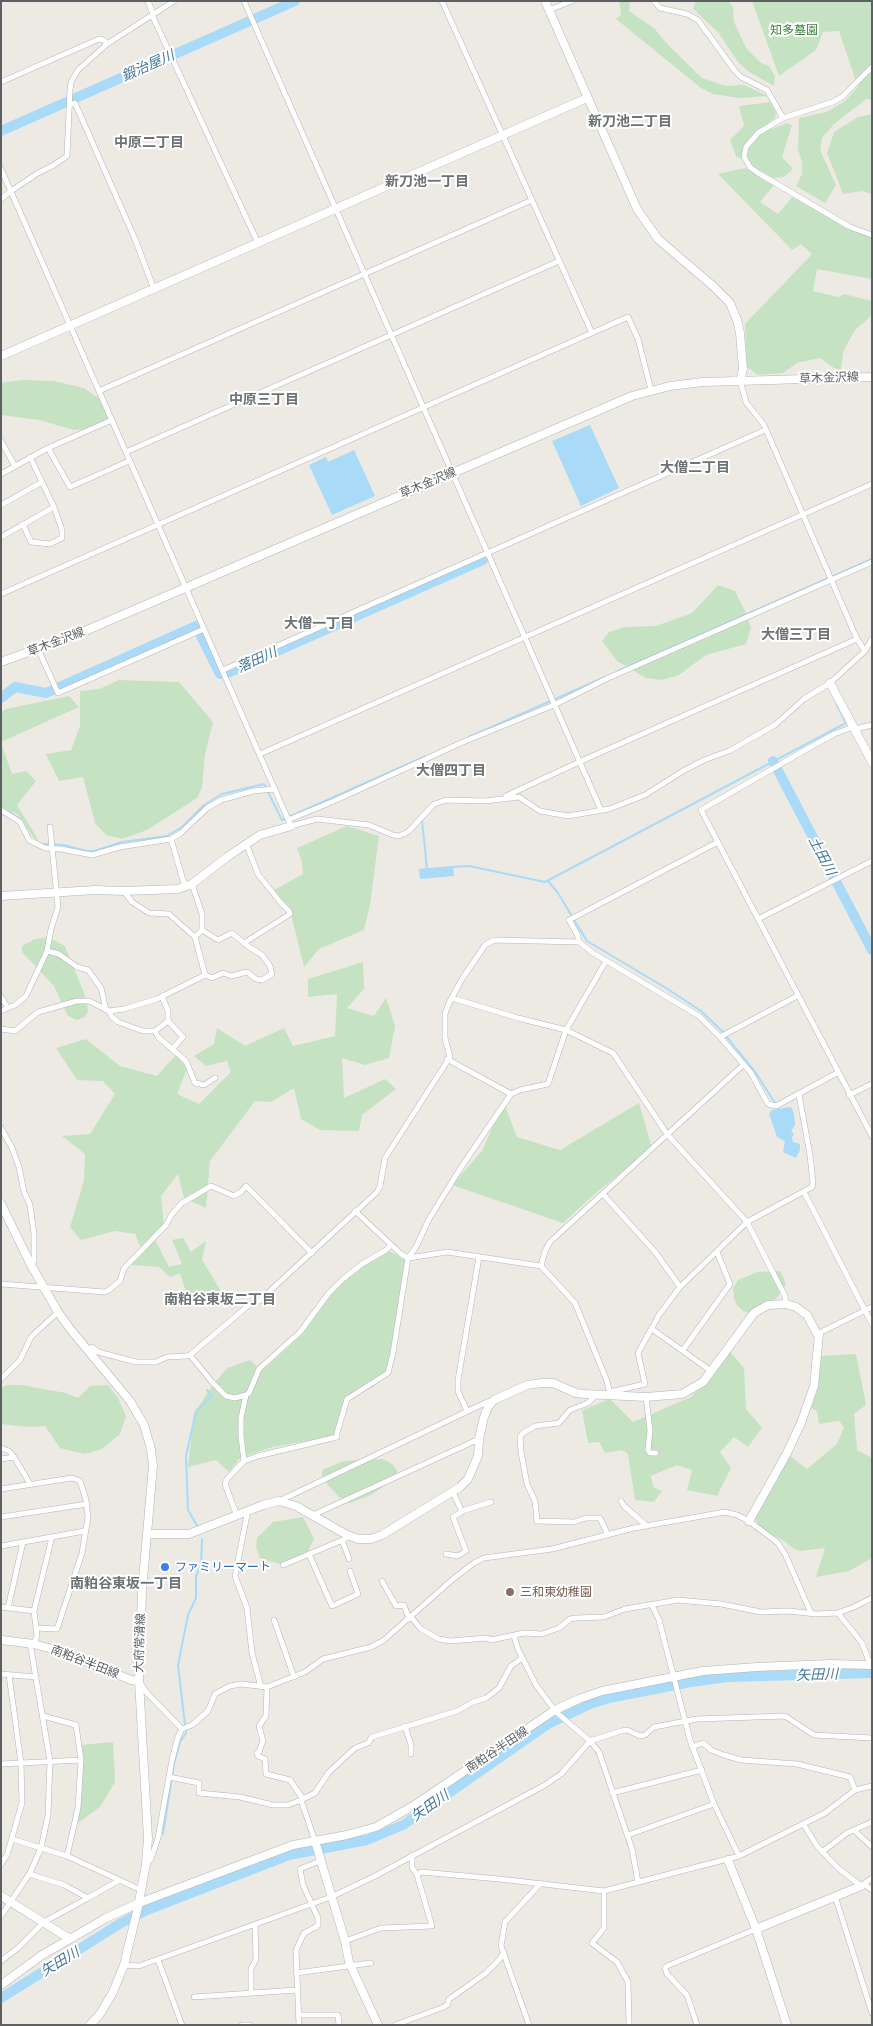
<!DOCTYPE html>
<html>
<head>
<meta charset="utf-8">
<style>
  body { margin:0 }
  #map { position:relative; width:873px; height:2026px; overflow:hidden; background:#edeae4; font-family:Quicksand,sans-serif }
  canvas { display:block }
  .frame { position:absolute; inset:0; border:2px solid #5c6063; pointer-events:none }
</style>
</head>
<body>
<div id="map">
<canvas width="873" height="2026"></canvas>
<div class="frame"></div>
</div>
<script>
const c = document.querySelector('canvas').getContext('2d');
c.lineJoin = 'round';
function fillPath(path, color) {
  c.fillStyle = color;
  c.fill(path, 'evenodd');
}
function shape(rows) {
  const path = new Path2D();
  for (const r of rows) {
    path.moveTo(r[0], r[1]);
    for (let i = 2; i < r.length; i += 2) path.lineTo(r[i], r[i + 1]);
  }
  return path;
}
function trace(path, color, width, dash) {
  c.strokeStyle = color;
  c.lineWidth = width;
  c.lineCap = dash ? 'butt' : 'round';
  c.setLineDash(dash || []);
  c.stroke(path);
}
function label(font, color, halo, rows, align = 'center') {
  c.font = font + ' Quicksand,"Noto Sans JP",sans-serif';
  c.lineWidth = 4;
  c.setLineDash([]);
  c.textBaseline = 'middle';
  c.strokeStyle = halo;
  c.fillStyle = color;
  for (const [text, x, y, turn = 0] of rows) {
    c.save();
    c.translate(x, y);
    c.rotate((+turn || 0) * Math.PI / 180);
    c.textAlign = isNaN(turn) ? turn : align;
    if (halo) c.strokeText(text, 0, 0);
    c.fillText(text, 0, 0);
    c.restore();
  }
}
const green = shape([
  [619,1,630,1,629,11,655,29,668,45,702,78,726,86,744,85,768,96,739,98,713,94,701,88,616,19,621,15],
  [696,1,729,1,733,7,734,22,746,48,761,63,769,66,775,76,774,86,749,72,738,62,718,32,693,9],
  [752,1,872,1,872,100,866,99,834,124,822,138,820,150,836,185,825,203,796,186,802,174,802,163,798,149,799,118,826,112,844,102,858,87,839,31,823,32,816,50,779,76],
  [771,102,776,113,775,118,768,123,772,129,787,123,792,125,782,157,793,169,784,177,773,178,736,156,730,140,744,126,739,106],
  [872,114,872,194,862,191,843,194,827,153,834,132,858,117],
  [745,168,774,185,760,202,778,214,792,197,849,229,872,238,872,279,817,269,813,291,838,297,844,294,872,301,872,312,869,318,855,330,843,352,841,370,834,368,820,358,797,363,783,373,758,375,747,367,745,324,812,254,801,244,792,250,718,174],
  [22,380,54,381,84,388,101,400,110,412,107,423,94,429,74,430,39,420,1,415,1,383],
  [718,585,735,591,746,613,751,628,746,644,706,655,679,675,662,680,646,678,617,661,602,641,609,632,625,627,656,626,692,613],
  [119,680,179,682,213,722,205,754,202,788,197,798,147,830,122,839,106,835,95,823,83,777,59,781,46,754,71,750,80,726,80,691,99,689],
  [69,696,79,707,1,742,1,712,6,709],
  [1,743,12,774,26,771,36,781,17,805,39,841,33,837,17,814,1,807],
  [347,826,379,836,370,905,364,930,319,949,304,967,290,910,274,890,303,874,302,863,297,848],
  [48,937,65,946,87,1001,88,1011,85,1017,77,1020,68,1016,54,986,22,952,22,946,35,939],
  [363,962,364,989,347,1008,374,1016,386,998,395,1026,389,1058,365,1065,342,1058,344,1098,385,1079,396,1089,362,1115,359,1131,320,1130,301,1119,294,1088,271,1102,255,1101,210,1161,206,1208,184,1198,178,1174,161,1196,164,1226,153,1236,169,1267,182,1264,172,1240,183,1238,191,1252,206,1241,202,1260,221,1291,189,1302,180,1273,170,1277,159,1267,131,1265,143,1253,135,1234,115,1231,81,1240,70,1227,84,1180,85,1154,62,1136,90,1134,115,1094,103,1081,77,1080,56,1048,86,1039,120,1066,157,1076,176,1055,187,1069,177,1094,199,1104,231,1072,227,1061,206,1066,194,1056,214,1044,217,1028,245,1046,284,1028,293,1046,335,1036,337,994,308,997,308,979],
  [639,1103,652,1148,598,1191,563,1223,452,1185,482,1151,492,1128,505,1106,517,1137,560,1150],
  [389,1251,406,1260,387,1372,373,1387,343,1403,335,1436,273,1447,240,1458,229,1472,216,1460,188,1467,194,1414,212,1386,227,1368,250,1360,262,1371,301,1336,338,1286,360,1267],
  [780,1271,786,1284,777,1298,751,1314,743,1311,737,1305,734,1299,733,1288,738,1280,757,1272],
  [730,1352,744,1368,746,1409,762,1428,748,1447,734,1437,720,1452,731,1468,717,1496,687,1490,692,1470,677,1465,651,1476,653,1487,662,1491,654,1502,635,1500,628,1454,622,1450,605,1453,599,1442,588,1443,582,1410,610,1399,633,1422,691,1397],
  [856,1354,866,1405,854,1414,857,1450,872,1458,872,1558,849,1571,816,1577,825,1548,800,1551,794,1549,784,1541,760,1528,754,1517,790,1456,807,1469,837,1444,844,1427,839,1421,819,1424,817,1411,811,1408,818,1386,820,1356],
  [7,1385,21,1385,66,1393,78,1398,90,1386,108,1385,118,1398,126,1416,120,1434,102,1449,85,1454,60,1448,45,1426,28,1427,1,1424,1,1388],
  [383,1459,392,1464,397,1470,397,1477,371,1495,350,1503,339,1497,327,1484,322,1476,322,1471,324,1469,344,1461],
  [303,1517,314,1539,304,1559,280,1564,260,1558,256,1547,257,1538,273,1522],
  [113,1742,115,1782,100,1807,75,1825,78,1808,79,1745]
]);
const water = shape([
  [590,425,619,488,581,506,552,441],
  [354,450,375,496,332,515,309,465,326,457,328,462],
  [453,866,454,876,420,879,419,869],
  [789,1107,792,1108,794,1115,795,1125,791,1131,794,1134,792,1137,793,1142,800,1144,800,1150,796,1158,783,1152,785,1141,777,1137,769,1114,772,1110]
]);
const stream = shape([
  [618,671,872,559],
  [469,737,605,677],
  [8,811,21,820],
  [422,820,427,869],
  [43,844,64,845,86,851,94,851,122,842,167,836,182,827,204,805,222,794,264,784,282,820,426,756],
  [452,867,469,866,545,882,846,723,836,703],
  [548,881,558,893,587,941,666,988,701,1011,721,1030,756,1073,780,1111],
  [198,1527,188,1510,186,1456,196,1411,212,1396,207,1390],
  [163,1834,174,1764,180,1742,186,1733,178,1665,188,1615,196,1598,196,1576,201,1565,202,1539]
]);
const river = shape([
  [1,131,295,1],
  [1,698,15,687,46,693,196,626,220,674,230,672,483,560],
  [773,761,872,950],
  [1,1998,121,1923,147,1910,289,1855,367,1840,403,1825,548,1724,590,1704,609,1698,691,1682,728,1677,872,1673]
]);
const street = shape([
  [148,1,153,14],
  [244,1,601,810],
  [442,1,592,333],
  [654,1,660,8,687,14,698,20,735,71,741,77,767,90,783,118],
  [549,10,572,1],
  [152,15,258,243],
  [872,67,842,97,833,102,783,118,758,133,746,147,744,157,750,167,758,173,850,227,872,235],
  [1,82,99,39,104,40,107,44],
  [70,105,75,103,135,239,154,289],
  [1,169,291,826,317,819,369,825,393,835,399,836,408,832,434,804,446,800,485,801,519,797,540,811,568,816,609,809,645,795,683,771,704,760,729,751,775,725,804,699,830,683,865,651,872,639],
  [1,199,11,191,38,173,54,165,67,156,70,90,71,82,78,70,107,44,174,1],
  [740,381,746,402,764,425,857,639,865,651],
  [99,391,532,200],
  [1,441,15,466],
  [48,448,70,487,129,461],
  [126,452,559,261],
  [1,474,48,448,112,420],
  [1,505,42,482],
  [23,524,31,542,50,544,62,538,62,530,54,507],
  [1,537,54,507,30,457],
  [1,594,628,317,638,339,651,390],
  [38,649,58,693,204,629],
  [223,670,765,430],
  [853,727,834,734,807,749,701,810,872,1136],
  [855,729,872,725],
  [260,754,872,484],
  [506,796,579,762,857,639],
  [1,810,20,822,29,840,45,848,61,849,92,855,120,847,171,839],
  [288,820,334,801,463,742,554,705,606,679,872,562],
  [718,842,569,920,577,934,579,942,593,953,699,1016,720,1037,751,1073,768,1104,776,1106,837,1073],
  [185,887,171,839,181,833,207,808,221,800,253,791,275,789],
  [124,891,132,902,149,913,169,914,195,937],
  [758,919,872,861],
  [202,930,218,940,232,933,249,947,262,955,270,966,272,974,262,980,256,979,247,972,231,976,223,973,212,978,205,975],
  [244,943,290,914,289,911,280,902,258,874,246,843],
  [47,951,59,954,77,967,88,970,101,988,106,1010],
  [162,996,168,1011,168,1021],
  [1,997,8,1008],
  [452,998,518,1018,566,1030,613,1053,667,1134,747,1222,785,1296,786,1304],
  [1,1011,15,1005,26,996,47,951,51,929,58,907,50,827],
  [109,1011,112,1017,118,1022,143,1031,155,1031,158,1037,186,1061,195,1083,204,1085,215,1078],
  [1,1029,15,1031,38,1012,77,1001,89,1001,109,1011,124,1009,157,999,205,975,195,937,202,930,202,914,192,884],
  [155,1031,168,1021,183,1037,173,1048],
  [720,1037,797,996],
  [447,1059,511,1094],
  [849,1095,872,1084],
  [1,1128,12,1148,19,1167,24,1192,30,1205,34,1234,34,1261,31,1265],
  [804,1192,872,1324],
  [603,1194,656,1253,680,1287],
  [355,1211,401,1254,408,1258,447,1252,541,1266,575,1303,607,1381,610,1395],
  [541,1266,545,1251,550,1242,743,1065],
  [1,1284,105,1292,109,1290,120,1281,124,1268,136,1256,166,1225,172,1214,182,1203,211,1186,234,1196,241,1192,246,1186,312,1253],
  [652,1329,711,1371],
  [817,1334,872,1307],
  [88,1350,92,1347,98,1352,136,1362,156,1362,167,1357,187,1356,190,1355,249,1305,259,1301,377,1192,380,1186,385,1158,450,1057,445,1038,445,1014,449,1003,462,979,485,945,494,940,579,942],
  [683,1350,730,1284,717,1252],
  [190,1355,212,1382,226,1396,235,1398,246,1395],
  [1,1379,20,1360,31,1337,58,1312],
  [610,1392,645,1384,638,1353,659,1315,680,1287,747,1222,812,1187,813,1183,810,1155,799,1095],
  [596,1395,588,1403,570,1410,559,1423,535,1426,523,1433,520,1437,521,1452,527,1484,535,1501,537,1521,574,1522,586,1518,600,1518,608,1535],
  [646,1397,650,1430,648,1450,650,1453,656,1453],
  [467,1411,458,1391,458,1380,479,1257],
  [1,1448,9,1451,14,1457,30,1484],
  [1,1459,14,1457],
  [244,1461,241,1436,241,1418,246,1395,249,1393,259,1369,300,1332,328,1294,343,1279,362,1264,386,1250,391,1245],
  [1,1489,72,1478,80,1481,86,1500,88,1517,82,1553,57,1629,36,1628],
  [453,1492,462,1512],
  [279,1501,487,1402,494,1400],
  [621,1501,624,1506,647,1526],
  [247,1515,235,1576,247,1608,252,1653,261,1687],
  [313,1515,479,1439],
  [237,1516,225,1484,227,1479,244,1461,258,1456,337,1437,337,1433,347,1399,388,1373,393,1353,408,1258,416,1247,429,1219,460,1169,511,1094,520,1090,548,1084,566,1030,606,961],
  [1,1517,87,1504],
  [342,1540,349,1559],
  [1,1546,85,1531],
  [309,1554,332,1606,358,1594,350,1571],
  [446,1554,458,1556,466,1551,453,1517,465,1510,491,1502],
  [283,1565,345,1539,347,1535],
  [382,1581,396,1606,404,1605,409,1619],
  [652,1605,659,1620,690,1740,714,1804,739,1856],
  [1,1607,34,1611,37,1636,34,1644],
  [8,1608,23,1542],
  [34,1611,52,1537],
  [838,1613,862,1643,870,1664],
  [411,1617,421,1629,439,1639,450,1641,487,1638,491,1640,524,1633,542,1634,559,1628,570,1619,576,1618,604,1617,625,1609,678,1600,721,1604,761,1612,789,1611,816,1614,838,1613,854,1607,872,1598],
  [274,1620,294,1677],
  [514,1636,518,1649,536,1685,556,1712,590,1741,599,1752,632,1849,638,1882],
  [1,1674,36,1677],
  [139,1681,147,1693,182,1729],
  [267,1687,266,1716,259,1726,263,1741,259,1752,257,1753,258,1756,265,1759,266,1774,290,1780,303,1799],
  [43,1716,76,1725,81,1760,78,1808,67,1856],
  [405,1726,411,1745,411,1754],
  [692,1747,703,1743,711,1750,724,1755,741,1760,797,1764,850,1777,855,1790],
  [1,1764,81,1760],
  [169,1777,199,1783,199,1793,240,1797,273,1805,288,1805,301,1800,315,1793,329,1772,355,1748,368,1743,372,1737,457,1711,473,1702,486,1698,499,1688,511,1666,522,1658],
  [612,1793,702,1770],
  [301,1800,315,1841],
  [804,1825,817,1846,838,1868,861,1886,872,1878],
  [854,1830,872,1847],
  [628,1835,714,1804],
  [12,1839,67,1856,141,1890],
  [822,1852,847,1833,872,1822],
  [412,1855,412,1867,417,1875,421,1872,499,1879,604,1891,739,1856,825,1813,855,1790,872,1786],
  [1,1864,7,1855,22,1803,21,1763,9,1675],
  [146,1864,151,1859,158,1838,172,1760,178,1737,182,1729,192,1725,208,1711,215,1694,230,1686,241,1684,267,1687,305,1672,323,1659,371,1647,384,1640,453,1579,474,1563,484,1558,552,1549,634,1528,725,1512,737,1515,749,1521,778,1543,785,1554,811,1613],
  [29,1874,64,1885,88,1898,118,1881],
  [864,1884,872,1890],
  [604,1891,604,1928,592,1943,617,1962,628,1982,629,2025],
  [835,1896,872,2013],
  [1,1916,30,1873,41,1848,48,1815,50,1761,30,1643],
  [345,1941,381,1928,432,1926,417,1875],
  [158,1960,182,2025],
  [1,1961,18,1948,44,1922,88,1898],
  [124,1965,139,1966,331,1897,375,1876,545,1785,561,1774,590,1741,621,1731,627,1730,640,1736,645,1735,654,1727,697,1719,785,1716,814,1735,872,1738],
  [296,1973,371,1963],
  [251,1993,251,1969,256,1959,255,1925],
  [194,1997,297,1990],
  [299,2015,338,2015,339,2025],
  [242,2025,250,2025],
  [299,2025,296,1950,304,1933,316,1927,318,1925,318,1918,303,1885,300,1869,320,1861],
  [395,2025,444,2007,448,2004,448,2000,486,1973,499,1960,504,1952],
  [529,2025,501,1946,505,1922,541,1883],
  [697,2025,687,1995,667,1974,665,1968,667,1966,756,1929]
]);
const secondary = shape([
  [545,1,637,209,658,239,713,286,730,303,737,320,740,333,743,369,740,381],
  [1,356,587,98],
  [1,662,78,634,632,396,670,386,703,382,872,377],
  [830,683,872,762],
  [1,896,95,890,124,891,178,889,192,884,227,857,260,835,291,826],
  [1,1204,31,1265,58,1312,71,1330,130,1401,144,1425,151,1449,153,1466,142,1591,139,1681,148,1838,146,1864,138,1907,124,1965,113,1992,100,2014,90,2025],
  [147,1534,189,1534,263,1505,279,1501,296,1506,347,1535,358,1539,371,1539,382,1535,460,1487,468,1479,478,1456,479,1439,484,1417,488,1407,494,1400,527,1385,542,1383,553,1383,576,1393,585,1394,646,1397,682,1394,703,1382,754,1313,768,1305,786,1304,796,1307,807,1315,817,1334,819,1334,814,1386,801,1423,787,1453,749,1521],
  [1,1640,34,1644,63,1652,131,1680,139,1681],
  [315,1841,345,1941,349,1962,378,2025],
  [728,1860,756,1929,787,2025],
  [1,1896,70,1939],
  [756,1929,861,1886],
  [1,1985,42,1955,70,1939,106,1918,139,1903,293,1845,347,1835,376,1827,413,1806,555,1710,579,1699,602,1691,703,1671,757,1667,830,1664,872,1665]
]);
const markers = [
  [165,1567,5,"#3f7fe0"],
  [510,1592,5,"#8d6e63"]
];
const parkNames = [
  ["知多墓園",794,30]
];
const streetNames = [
  ["草木金沢線",829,378,-2],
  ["草木金沢線",428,483,-23],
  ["草木金沢線",56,642,-21],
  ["大府常滑線",140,1643,-88],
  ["南粕谷半田線",85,1662,21],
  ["南粕谷半田線",497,1750,-34]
];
const shopNames = [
  ["ファミリーマート",175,1567]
];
const educationNames = [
  ["三和東幼稚園",520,1592]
];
const waterNames = [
  ["鍛治屋川",148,66,-24],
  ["落田川",257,660,-24],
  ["土田川",822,856,62],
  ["矢田川",817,1675,-2],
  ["矢田川",430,1806,-35],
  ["矢田川",60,1962,-31]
];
const neighbourhoodNames = [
  ["新刀池二丁目",630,122],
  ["中原二丁目",149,143],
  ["新刀池一丁目",427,182],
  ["中原三丁目",264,400],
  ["大僧二丁目",695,468],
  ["大僧一丁目",319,624],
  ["大僧三丁目",796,635],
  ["大僧四丁目",451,771],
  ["南粕谷東坂二丁目",220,1300],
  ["南粕谷東坂一丁目",126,1584]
];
fillPath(green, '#c5e3c2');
fillPath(water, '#a9dbf8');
trace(stream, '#a9dbf8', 2);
trace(river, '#a9dbf8', 10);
trace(street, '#b1b4b8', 6);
trace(secondary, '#b0b4b8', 9);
trace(street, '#fff', 5);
trace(secondary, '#fff', 8);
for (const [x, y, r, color] of markers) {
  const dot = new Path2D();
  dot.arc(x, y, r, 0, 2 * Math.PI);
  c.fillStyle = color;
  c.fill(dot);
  trace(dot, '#fff', 2);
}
label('12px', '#3e823c', '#fff', parkNames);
label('12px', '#5c6063', '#fff', streetNames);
label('12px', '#366cbe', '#fff', shopNames, 'left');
label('12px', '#785e54', '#fff', educationNames, 'left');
label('italic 14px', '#4578a0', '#fff', waterNames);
label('bold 14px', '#6d7275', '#fff', neighbourhoodNames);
</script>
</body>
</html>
